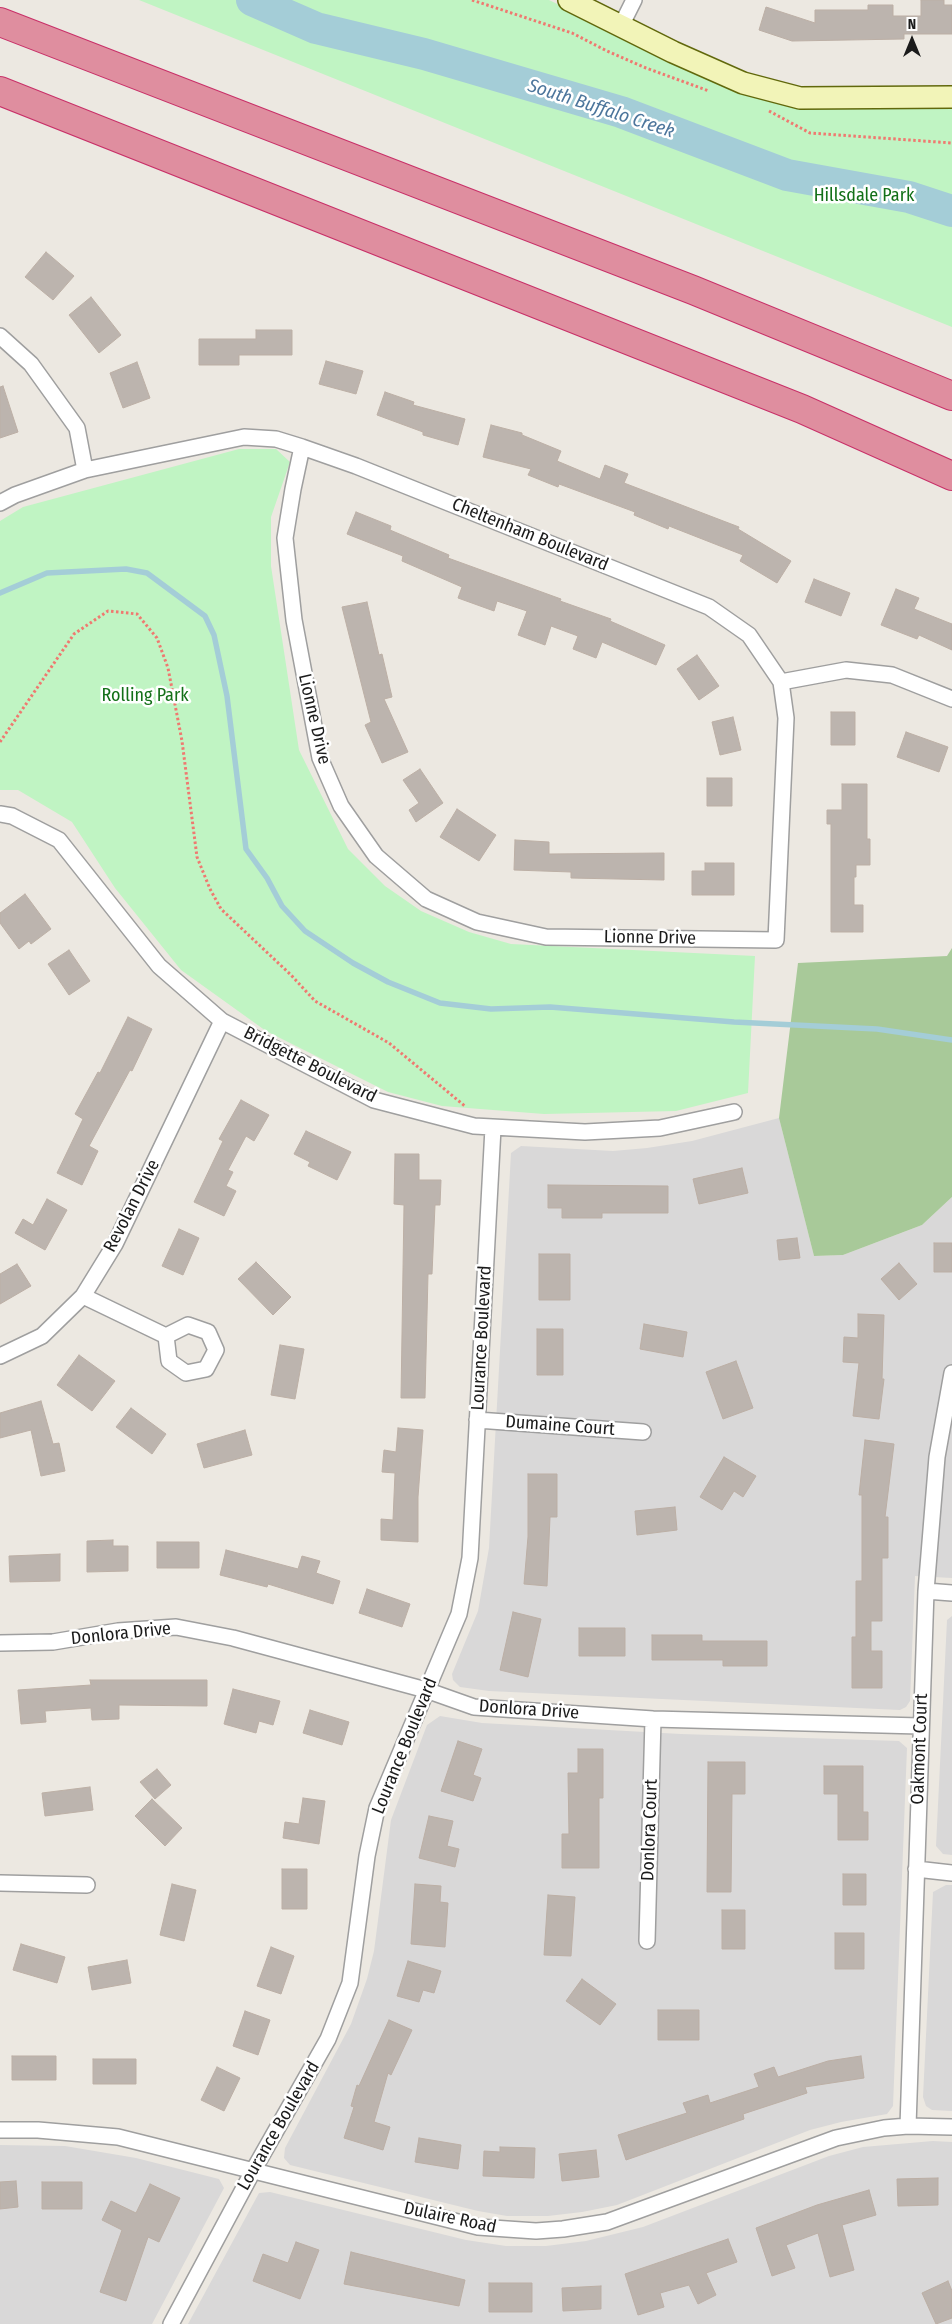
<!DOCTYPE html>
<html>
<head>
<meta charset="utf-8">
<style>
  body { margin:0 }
  #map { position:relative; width:952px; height:2324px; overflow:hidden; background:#ece8e1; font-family:"Fira Sans Condensed",sans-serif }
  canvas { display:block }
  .north { position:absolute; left:887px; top:15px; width:50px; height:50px; -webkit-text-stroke:4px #fff; paint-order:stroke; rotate:0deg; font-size:14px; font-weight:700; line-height:20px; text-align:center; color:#1b1b1b }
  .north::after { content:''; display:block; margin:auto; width:18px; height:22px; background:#1b1b1b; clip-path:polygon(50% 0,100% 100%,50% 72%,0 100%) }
</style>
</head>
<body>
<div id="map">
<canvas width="952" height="2324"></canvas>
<div class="north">N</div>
</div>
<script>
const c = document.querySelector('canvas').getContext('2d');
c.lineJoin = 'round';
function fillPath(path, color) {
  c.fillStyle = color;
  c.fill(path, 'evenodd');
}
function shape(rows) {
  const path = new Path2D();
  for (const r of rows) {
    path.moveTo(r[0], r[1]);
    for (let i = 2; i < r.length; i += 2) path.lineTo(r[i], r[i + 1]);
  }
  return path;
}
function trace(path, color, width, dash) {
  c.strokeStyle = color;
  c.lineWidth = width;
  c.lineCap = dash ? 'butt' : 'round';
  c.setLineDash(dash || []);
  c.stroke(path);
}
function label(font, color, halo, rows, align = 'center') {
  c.font = font + ' "Fira Sans Condensed",sans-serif';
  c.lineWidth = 5;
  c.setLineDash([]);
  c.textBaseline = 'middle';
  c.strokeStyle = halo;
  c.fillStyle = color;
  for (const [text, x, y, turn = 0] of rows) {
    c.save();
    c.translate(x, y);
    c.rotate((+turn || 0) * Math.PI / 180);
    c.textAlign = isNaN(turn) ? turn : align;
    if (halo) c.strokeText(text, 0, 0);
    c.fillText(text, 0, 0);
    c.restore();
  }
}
const residential = shape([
  [779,1118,814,1256,843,1255,922,1225,952,1197,952,1578,915,1576,910,1701,906,1707,900,1710,489,1691,460,1687,453,1680,452,1674,478,1611,489,1548,511,1153,521,1146,613,1151,647,1148,692,1141],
  [952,1616,952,1855,943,1854,936,1846,947,1620],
  [440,1716,482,1723,681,1734,899,1741,907,1748,893,2106,887,2114,841,2122,810,2130,617,2205,582,2212,548,2216,507,2216,478,2211,290,2165,284,2158,285,2148,351,2024,367,1979,374,1951,391,1820,427,1725],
  [946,1885,952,1885,952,2111,932,2110,926,2106,923,2097,933,1892],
  [933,2141,952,2142,952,2324,188,2324,259,2193,270,2192,466,2240,506,2246,546,2246,586,2241,643,2227,829,2156,863,2147],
  [0,2145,65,2146,136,2158,219,2179,224,2188,152,2324,0,2324]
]);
const forest = shape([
  [952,948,952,1197,922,1225,843,1255,814,1256,779,1118,798,963,947,956]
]);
const park = shape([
  [139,0,549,0,720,83,952,105,952,327],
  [239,449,276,449,290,462,271,517,271,566,299,750,348,849,385,886,421,911,469,932,511,944,755,956,748,1093,676,1111,544,1114,442,1106,388,1092,266,1031,181,970,115,888,72,822,18,790,0,790,0,521,23,507]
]);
const stream = shape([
  [0,593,47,573,126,569,147,573,205,616,214,635,227,696,246,849,267,878,282,906,305,931,353,963,388,982,440,1003,491,1009,550,1007,734,1022,877,1029,952,1040]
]);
const river = shape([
  [252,0,316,28,424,54,621,112,787,175,909,197,952,211]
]);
const building = shape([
  [921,0,944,0,944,5,952,5,952,34,904,34,904,39,792,41,759,30,766,7,815,23,815,10,868,10,868,5,893,5,893,16,921,16,921,0],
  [46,252,74,276,53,300,25,277,46,252],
  [91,297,121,335,99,353,69,315,91,297],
  [256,330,292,330,292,355,239,355,239,365,199,365,199,339,256,339,256,330],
  [326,361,363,371,356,394,319,384,326,361],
  [137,362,150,398,123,408,110,373,137,362],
  [3,386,18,432,0,438,0,387,3,386],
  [385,392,414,402,413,405,465,419,458,445,423,435,423,432,377,415,385,392],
  [491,425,522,433,522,435,561,451,557,461,600,479,605,465,628,474,624,483,739,527,738,529,791,561,777,583,740,561,743,555,669,526,668,529,634,515,635,512,559,484,558,487,528,475,531,469,483,457,491,425],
  [356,512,391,526,390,530,449,555,448,558,561,599,560,601,611,619,610,621,665,645,656,665,602,642,596,658,573,649,578,636,551,626,545,645,518,635,527,611,497,601,494,611,458,598,462,587,402,561,403,556,347,534,356,512],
  [814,579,850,593,841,616,805,602,814,579],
  [896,589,919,598,914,609,952,624,952,650,919,635,917,639,881,625,896,589],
  [367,602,379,655,382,654,392,697,384,699,408,752,382,763,365,725,371,722,342,607,367,602],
  [697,655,719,686,699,700,677,669,697,655],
  [831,712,855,712,855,745,831,745,831,712],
  [733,717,741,750,720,755,712,722,733,717],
  [906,732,948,747,939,772,897,757,906,732],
  [420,769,443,803,416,822,409,810,419,803,403,780,420,769],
  [707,778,732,778,732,806,707,806,707,778],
  [842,784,867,784,867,839,870,839,870,865,856,865,856,877,854,877,854,905,863,905,863,932,831,932,831,824,827,824,827,810,842,810,842,784],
  [457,809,496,835,479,861,440,837,457,809],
  [515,840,549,842,549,854,664,853,664,880,571,878,571,872,514,870,515,840],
  [705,863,734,863,734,895,692,895,692,871,705,871,705,863],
  [25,894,51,929,31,944,29,941,19,949,0,923,0,913,25,894],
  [69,950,90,981,69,995,48,964,69,950],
  [128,1017,152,1029,132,1071,130,1070,89,1146,98,1151,82,1185,57,1173,83,1119,75,1114,98,1072,100,1073,128,1017],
  [241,1100,269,1115,254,1141,246,1136,228,1170,233,1172,226,1186,236,1191,224,1216,194,1202,223,1141,219,1139,241,1100],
  [306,1131,351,1152,337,1180,308,1166,310,1162,294,1154,306,1131],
  [395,1154,419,1154,419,1180,441,1180,440,1205,435,1205,432,1274,428,1274,425,1398,401,1398,404,1205,394,1204,395,1154],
  [742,1168,748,1193,699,1204,693,1179,742,1168],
  [548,1185,668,1186,668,1213,602,1213,602,1218,562,1218,562,1208,548,1208,548,1185],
  [47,1199,67,1210,45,1250,15,1233,23,1219,33,1225,47,1199],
  [179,1229,199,1238,183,1275,162,1266,179,1229],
  [797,1238,800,1258,779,1260,777,1240,797,1238],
  [934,1243,952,1243,952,1272,934,1272,934,1243],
  [539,1254,570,1254,570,1300,539,1300,539,1254],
  [256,1262,291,1297,273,1315,238,1279,256,1262],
  [899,1263,917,1284,899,1300,881,1279,899,1263],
  [17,1264,31,1286,0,1304,0,1274,17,1264],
  [858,1314,884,1315,882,1379,884,1379,879,1419,853,1416,859,1363,843,1362,844,1337,858,1338,858,1314],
  [644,1324,687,1332,683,1357,640,1349,644,1324],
  [537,1329,563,1329,563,1375,537,1375,537,1329],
  [280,1345,304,1349,295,1399,271,1395,280,1345],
  [79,1355,115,1381,92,1411,57,1385,79,1355],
  [736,1361,753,1408,723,1419,706,1372,736,1361],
  [41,1401,53,1444,59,1443,65,1471,41,1476,31,1430,0,1438,0,1413,41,1401],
  [131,1408,166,1434,152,1454,116,1427,131,1408],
  [398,1428,423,1430,418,1497,418,1542,381,1540,381,1519,393,1520,395,1473,382,1472,384,1450,396,1452,398,1428],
  [245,1430,252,1455,204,1468,197,1444,245,1430],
  [865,1440,894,1444,885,1517,888,1517,888,1558,882,1558,882,1621,871,1621,871,1651,882,1651,882,1688,852,1688,852,1637,856,1637,856,1581,862,1581,862,1495,859,1495,865,1440],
  [724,1457,756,1476,743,1497,734,1491,722,1510,700,1497,724,1457],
  [528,1474,557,1474,557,1517,550,1517,547,1586,524,1584,528,1537,528,1474],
  [675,1507,677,1530,637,1535,635,1511,675,1507],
  [113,1540,113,1546,128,1546,128,1571,87,1572,87,1541,113,1540],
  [157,1542,199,1542,199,1568,157,1568,157,1542],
  [226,1550,298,1569,302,1556,320,1561,316,1573,340,1581,333,1604,268,1584,267,1587,220,1575,226,1550],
  [60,1554,60,1581,10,1582,9,1556,60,1554],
  [367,1589,410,1604,402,1627,359,1613,367,1589],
  [513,1612,541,1619,528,1677,500,1670,513,1612],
  [579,1628,625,1628,625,1656,579,1656,579,1628],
  [652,1635,702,1635,702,1641,767,1641,767,1666,723,1666,723,1660,652,1660,652,1635],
  [90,1680,207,1680,207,1706,119,1705,119,1719,92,1720,91,1708,45,1711,46,1722,21,1724,18,1690,91,1685,90,1680],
  [233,1689,280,1701,273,1725,259,1721,256,1733,224,1724,233,1689],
  [310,1710,349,1722,342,1745,303,1733,310,1710],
  [458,1741,482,1749,473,1775,481,1778,473,1801,441,1791,458,1741],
  [578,1749,603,1749,603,1798,599,1798,599,1868,562,1868,562,1834,569,1834,568,1773,578,1773,578,1749],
  [708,1762,745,1762,745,1794,732,1794,731,1892,707,1892,708,1762],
  [824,1766,863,1766,863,1812,868,1812,868,1840,838,1840,838,1794,824,1794,824,1766],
  [157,1769,171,1785,155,1799,140,1782,157,1769],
  [90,1787,93,1810,45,1816,42,1793,90,1787],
  [303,1798,325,1801,319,1844,283,1838,285,1822,299,1824,303,1798],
  [152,1799,182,1828,165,1846,135,1816,152,1799],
  [429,1816,453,1821,447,1846,459,1849,455,1867,419,1858,429,1816],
  [282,1869,307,1869,307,1909,282,1909,282,1869],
  [843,1874,866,1874,866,1905,843,1905,843,1874],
  [172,1884,196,1890,184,1941,160,1935,172,1884],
  [415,1884,441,1886,440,1902,448,1903,445,1947,411,1944,415,1884],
  [548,1895,575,1897,571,1956,544,1955,548,1895],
  [722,1910,745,1910,745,1949,722,1949,722,1910],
  [835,1933,864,1933,864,1969,835,1969,835,1933],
  [21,1944,65,1957,57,1983,13,1970,21,1944],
  [271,1947,294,1956,281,1994,257,1986,271,1947],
  [127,1960,131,1983,92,1990,88,1967,127,1960],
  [408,1961,441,1971,434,1993,423,1990,419,2002,397,1996,408,1961],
  [582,1979,616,2004,600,2025,566,2001,582,1979],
  [658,2010,699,2010,699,2040,658,2040,658,2010],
  [245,2011,270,2020,258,2055,233,2046,245,2011],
  [389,2020,412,2030,391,2075,388,2073,374,2122,390,2127,383,2150,344,2138,354,2107,351,2106,357,2085,359,2086,389,2020],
  [12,2056,56,2056,56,2080,12,2080,12,2056],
  [861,2056,864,2078,805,2087,807,2093,743,2114,744,2119,626,2160,618,2135,687,2113,683,2103,708,2095,710,2103,759,2087,754,2074,774,2067,778,2077,828,2061,861,2056],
  [93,2059,136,2059,136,2084,93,2084,93,2059],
  [217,2067,240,2078,224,2111,201,2100,217,2067],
  [419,2138,461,2145,458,2169,415,2162,419,2138],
  [500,2147,535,2148,534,2178,483,2176,484,2151,500,2152,500,2147],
  [596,2150,599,2177,562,2181,559,2154,596,2150],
  [938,2178,938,2205,898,2206,897,2179,938,2178],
  [16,2181,18,2207,0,2209,0,2182,16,2181],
  [42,2182,82,2182,82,2209,42,2209,42,2182],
  [150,2184,180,2198,159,2242,148,2237,126,2301,100,2292,122,2230,102,2220,111,2201,136,2213,150,2184],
  [869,2190,876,2215,842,2225,854,2270,830,2277,818,2233,786,2245,795,2268,772,2276,756,2228,817,2205,869,2190],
  [728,2239,737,2262,706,2273,716,2295,698,2304,689,2285,660,2293,664,2307,638,2315,625,2274,728,2239],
  [296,2242,319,2250,300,2299,253,2281,263,2254,288,2263,296,2242],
  [351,2252,465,2280,459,2306,344,2284,351,2252],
  [948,2281,952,2291,952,2318,936,2324,922,2293,948,2281],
  [489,2283,532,2283,532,2312,489,2312,489,2283],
  [601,2286,601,2309,563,2311,562,2288,601,2286]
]);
const path = shape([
  [472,0,572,33,607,51,646,68,709,91],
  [769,111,810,133,952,143],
  [0,742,74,634,108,611,137,614,157,638,168,668,182,741,197,857,210,889,221,909,291,975,315,1001,389,1043,466,1107]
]);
const street = shape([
  [621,26,634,0],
  [0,336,31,364,77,428,85,470],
  [0,503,15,495,85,470,244,437,276,439,302,447,356,466,709,607,749,635,781,682,786,718,776,940,546,937,477,922,426,899,376,856,341,806,320,758,294,620,285,538,293,489,302,447],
  [781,682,846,670,892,675,952,699],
  [0,814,12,816,59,840,159,966,222,1021,374,1100,474,1126,585,1132,660,1128,734,1112],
  [83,1296,166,1336,188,1325,208,1332,216,1350,206,1369,186,1373,169,1361,166,1336],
  [0,1356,42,1336,83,1296,115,1244,222,1021],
  [477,1420,643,1432],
  [926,1591,952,1593],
  [0,1643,53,1642,118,1631,176,1627,233,1638,426,1690,474,1707,653,1719,920,1726],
  [916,1869,952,1873],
  [0,1883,87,1885],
  [647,1941,653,1719],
  [908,2126,926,1591,937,1457,952,1373],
  [0,2130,38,2130,118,2137,478,2227,536,2231,563,2229,607,2222,836,2138,884,2128,908,2126,952,2127],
  [171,2324,253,2171,328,2039,350,1983,367,1856,377,1808,459,1614,470,1558,493,1128]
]);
const secondary = shape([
  [569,0,673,52,743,83,800,98,952,97]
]);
const highway = shape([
  [0,22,693,290,952,396],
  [0,91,802,409,952,476]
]);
const parkNames = [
  ["Hillsdale Park",864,196],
  ["Rolling Park",145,696]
];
const streetNames = [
  ["Cheltenham Boulevard",530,535,22],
  ["Lionne Drive",314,719,77],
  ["Lionne Drive",650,938,1],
  ["Bridgette Boulevard",310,1065,27],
  ["Revolan Drive",132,1206,-63],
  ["Lourance Boulevard",482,1338,-87],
  ["Dumaine Court",560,1426,4],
  ["Donlora Drive",121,1634,-6],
  ["Donlora Drive",529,1710,4],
  ["Lourance Boulevard",405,1746,-68],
  ["Oakmont Court",920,1749,-88],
  ["Donlora Court",650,1830,-88],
  ["Lourance Boulevard",279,2126,-60],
  ["Dulaire Road",450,2218,12]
];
const waterNames = [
  ["South Buffalo Creek",601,109,18]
];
fillPath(residential, '#d9d8d8');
fillPath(forest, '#a8c999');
fillPath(park, '#c0f4c3');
trace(stream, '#a4cdd7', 5.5);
trace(river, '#a4cdd7', 32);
fillPath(building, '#bcb4ae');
trace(building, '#bcafa5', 1);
trace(street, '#9f9f9f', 18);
trace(secondary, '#61680c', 24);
trace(highway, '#c83068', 30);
trace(path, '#ef7970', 3, [2.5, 2.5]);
trace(street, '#fff', 15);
trace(secondary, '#f2f4b8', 21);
trace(highway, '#df8e9f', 28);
label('18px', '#137018', '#fff', parkNames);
label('18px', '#1b1b1b', '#fff', streetNames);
label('italic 19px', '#4d769c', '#fff', waterNames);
</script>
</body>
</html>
